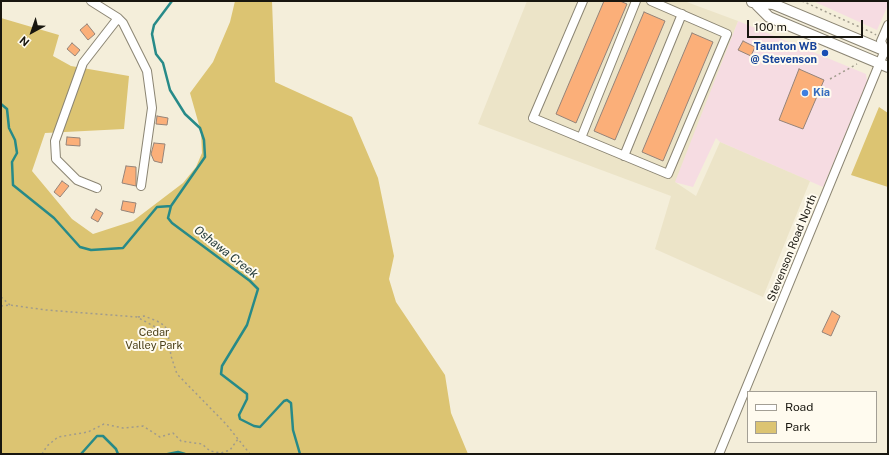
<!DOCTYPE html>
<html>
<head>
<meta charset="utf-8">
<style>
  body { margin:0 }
  #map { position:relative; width:889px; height:455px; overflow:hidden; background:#f4eeda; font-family:"Public Sans",sans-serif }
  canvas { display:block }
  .frame { position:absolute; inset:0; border:2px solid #18160f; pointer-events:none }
  .legend { position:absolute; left:747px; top:391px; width:130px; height:52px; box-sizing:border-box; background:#fffbef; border:1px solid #a39f95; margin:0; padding:5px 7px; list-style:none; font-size:12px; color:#18160f }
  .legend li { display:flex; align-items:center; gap:8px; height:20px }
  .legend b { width:20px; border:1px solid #a39f95 }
  .north { position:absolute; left:12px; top:12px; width:40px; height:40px; -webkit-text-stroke:3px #fffbef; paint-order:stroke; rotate:220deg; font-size:11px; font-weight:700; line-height:16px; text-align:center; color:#18160f }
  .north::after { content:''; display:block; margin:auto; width:14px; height:18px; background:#18160f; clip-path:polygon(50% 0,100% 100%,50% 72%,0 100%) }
  .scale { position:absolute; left:747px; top:20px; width:116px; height:18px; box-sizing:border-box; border:2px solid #18160f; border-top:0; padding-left:5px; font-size:12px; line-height:14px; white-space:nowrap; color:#18160f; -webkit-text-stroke:3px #fffbef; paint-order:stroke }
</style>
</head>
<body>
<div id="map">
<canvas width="889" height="455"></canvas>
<div class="frame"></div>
<ul class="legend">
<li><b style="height:5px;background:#fff"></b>Road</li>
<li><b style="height:11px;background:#dcc472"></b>Park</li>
</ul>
<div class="north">N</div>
<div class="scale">100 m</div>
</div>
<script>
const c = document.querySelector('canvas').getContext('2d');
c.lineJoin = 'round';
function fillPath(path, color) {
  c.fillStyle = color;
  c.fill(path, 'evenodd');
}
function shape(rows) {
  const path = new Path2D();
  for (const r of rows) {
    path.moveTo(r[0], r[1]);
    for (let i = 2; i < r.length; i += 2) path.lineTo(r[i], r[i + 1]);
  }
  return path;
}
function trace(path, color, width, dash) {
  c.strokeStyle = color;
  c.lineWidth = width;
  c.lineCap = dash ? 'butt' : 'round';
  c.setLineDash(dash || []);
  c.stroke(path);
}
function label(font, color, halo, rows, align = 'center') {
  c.font = font + ' "Public Sans",sans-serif';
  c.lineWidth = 4;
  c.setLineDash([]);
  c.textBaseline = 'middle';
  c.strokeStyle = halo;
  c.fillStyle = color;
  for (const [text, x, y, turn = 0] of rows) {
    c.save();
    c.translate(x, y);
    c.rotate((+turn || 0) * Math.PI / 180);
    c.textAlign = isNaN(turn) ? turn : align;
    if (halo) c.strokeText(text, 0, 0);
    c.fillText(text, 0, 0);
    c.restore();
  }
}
const commercial = shape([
  [813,1,888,1,888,5,877,30],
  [738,21,866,74,867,82,823,187,720,142,716,138,693,187,674,182]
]);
const built = shape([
  [527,1,684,1,738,21,675,182,696,196,720,142,810,181,763,297,655,249,671,196,478,124]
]);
const green = shape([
  [235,1,272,1,275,82,352,117,378,178,394,256,389,279,396,302,445,375,451,413,468,454,1,454,1,18,59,35,53,56,71,66,129,76,124,129,45,133,32,171,72,219,93,234,133,221,183,183,196,167,202,153,201,132,190,93,213,62,230,22],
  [879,107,888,113,888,187,851,175]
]);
const stream = shape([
  [172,1,154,25,152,34,156,54,163,63,170,90,185,114,200,128,204,140,205,157,171,206,168,218,172,223,250,281,258,289,247,325,222,366,221,374,247,394,247,399,239,415,240,419,254,426,260,427,284,401,287,400,291,403,293,430,300,454],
  [1,104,7,109,9,128,15,140,17,153,12,162,13,185,54,218,80,247,91,250,123,248,157,207,171,206],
  [81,454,97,436,103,436,116,449,118,454],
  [168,454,178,452,185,454]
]);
const building = shape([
  [604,1,620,1,627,4,576,123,556,114,604,1],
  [644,12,665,21,615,140,594,131,644,12],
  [87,24,95,34,88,40,80,30,87,24],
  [692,33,713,42,663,161,642,152,692,33],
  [743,41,755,47,751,56,738,50,743,41],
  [72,43,80,50,75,56,67,49,72,43],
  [799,69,824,80,803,129,779,120,799,69],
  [157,116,168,118,167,125,156,124,157,116],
  [67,137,80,138,80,146,66,145,67,137],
  [154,143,165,144,162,163,154,161,151,154,154,143],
  [126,166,136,167,136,186,122,183,126,166],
  [62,181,69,186,60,197,54,192,62,181],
  [123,201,136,203,134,213,121,210,123,201],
  [96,209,103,213,98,222,91,218,96,209],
  [832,311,840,316,831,336,822,332,832,311]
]);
const path = shape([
  [802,1,873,33,876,35],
  [830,79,857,64],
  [1,297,10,305],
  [1,306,10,305,46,310,137,317,168,334,171,356,177,374,226,424,250,454],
  [138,317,144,316,157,321,165,326,168,334],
  [42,454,47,446,58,437,88,432,104,424,123,428,143,426,160,437,173,433,181,441,202,444,210,451,221,453,230,450,238,439]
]);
const minor = shape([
  [91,1,118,18],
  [583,1,533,118,668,174,727,34,651,1],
  [885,50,881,41,888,25],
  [581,138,636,1],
  [624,156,682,14],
  [97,188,77,180,56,159,55,141,83,63,118,18,123,23,147,71,152,108,141,186],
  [719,454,885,50]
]);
const major = shape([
  [752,2,773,4,888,52],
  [754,2,769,17,888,67]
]);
const markers = [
  [825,53,4,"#1a4fb4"],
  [805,93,4,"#3f7fe0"]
];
const transitNames = [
  ["Taunton WB",817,47],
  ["@ Stevenson",817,60]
];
const shopNames = [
  ["Kia",813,93]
];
const streetNames = [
  ["Stevenson Road North",792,248,-68]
];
const parkNames = [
  ["Cedar",154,333],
  ["Valley Park",154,346]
];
const waterNames = [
  ["Oshawa Creek",226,252,38]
];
fillPath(commercial, '#f6dce2');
fillPath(built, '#ece4c8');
fillPath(green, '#dcc472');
trace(stream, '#278a88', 2.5);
fillPath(building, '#fbaf79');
trace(building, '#958479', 1);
trace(minor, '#8b8573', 10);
trace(major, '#8b8573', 12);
trace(path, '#a09b8c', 1.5, [2, 3]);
trace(minor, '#fff', 8);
trace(major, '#fff', 10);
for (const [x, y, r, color] of markers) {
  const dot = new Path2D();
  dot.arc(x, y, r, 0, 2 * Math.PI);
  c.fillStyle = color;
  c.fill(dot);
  trace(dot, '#fffbef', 1.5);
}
label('bold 11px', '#164399', '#fffbef', transitNames, 'right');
label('bold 11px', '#366cbe', '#fffbef', shopNames, 'left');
label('11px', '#18160f', '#fffbef', streetNames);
label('11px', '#4c411a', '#fffbef', parkNames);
label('italic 12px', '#1f3636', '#fffbef', waterNames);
</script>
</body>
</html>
